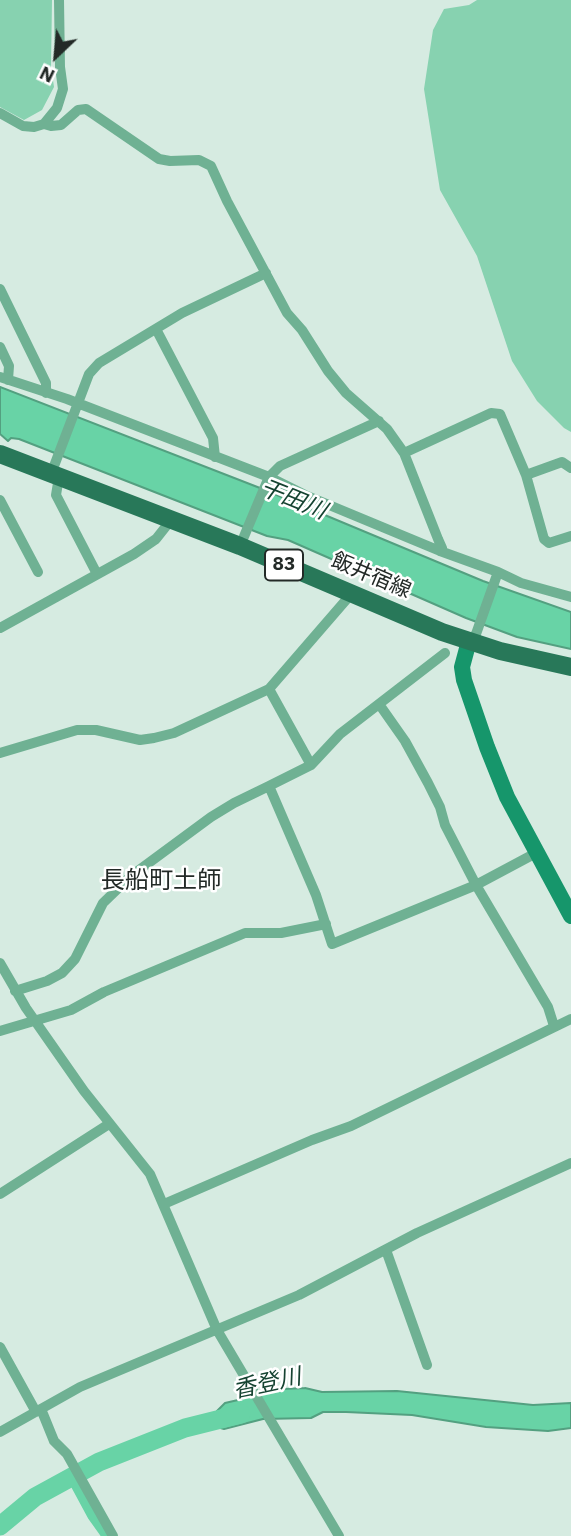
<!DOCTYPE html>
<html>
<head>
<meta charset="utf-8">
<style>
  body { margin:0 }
  #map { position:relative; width:571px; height:1536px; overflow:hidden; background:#d6ebe1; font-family:"IBM Plex Sans",sans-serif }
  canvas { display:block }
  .north { position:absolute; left:21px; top:21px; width:70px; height:70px; -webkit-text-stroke:5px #fff; paint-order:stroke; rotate:206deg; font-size:19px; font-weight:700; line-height:28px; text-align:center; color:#232a27 }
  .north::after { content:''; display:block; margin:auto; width:24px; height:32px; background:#232a27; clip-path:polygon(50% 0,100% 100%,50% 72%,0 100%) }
</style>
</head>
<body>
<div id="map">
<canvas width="571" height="1536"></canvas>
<div class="north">N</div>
</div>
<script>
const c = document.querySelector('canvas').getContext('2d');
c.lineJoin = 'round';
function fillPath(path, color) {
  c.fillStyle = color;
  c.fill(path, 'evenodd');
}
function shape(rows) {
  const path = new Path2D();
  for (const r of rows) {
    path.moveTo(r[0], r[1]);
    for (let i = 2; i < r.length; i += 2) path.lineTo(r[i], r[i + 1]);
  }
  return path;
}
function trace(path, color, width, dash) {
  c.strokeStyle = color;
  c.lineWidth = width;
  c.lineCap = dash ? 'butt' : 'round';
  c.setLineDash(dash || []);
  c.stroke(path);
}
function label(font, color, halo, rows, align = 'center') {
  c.font = font + ' "IBM Plex Sans","Noto Sans JP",sans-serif';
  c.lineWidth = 5;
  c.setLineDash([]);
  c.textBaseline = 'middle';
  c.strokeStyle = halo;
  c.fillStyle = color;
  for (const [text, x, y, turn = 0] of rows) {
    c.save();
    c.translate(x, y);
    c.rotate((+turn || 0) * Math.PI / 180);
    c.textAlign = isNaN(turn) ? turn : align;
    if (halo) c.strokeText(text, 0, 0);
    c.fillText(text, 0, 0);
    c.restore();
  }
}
const green = shape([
  [0,0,52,0,51,67,54,87,42,110,24,120,0,107],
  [477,0,571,0,571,432,564,428,537,401,512,361,477,256,440,190,424,89,433,30,444,9,469,5]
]);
const water = shape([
  [0,387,260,488,483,581,571,612,571,649,517,637,466,618,288,540,267,536,19,439,11,438,8,441,0,434,0,387],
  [305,1388,322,1392,397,1391,533,1405,571,1403,571,1428,548,1431,486,1427,412,1415,346,1412,323,1412,311,1418,263,1419,224,1429,217,1427,217,1411,225,1403,238,1400,262,1390,305,1388]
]);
const canal = shape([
  [72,1476,93,1515,108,1536]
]);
const river = shape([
  [0,1526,35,1497,99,1462,185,1428,241,1414]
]);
const street = shape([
  [0,113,23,126,34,127,44,124,57,108,63,89,60,67,59,0],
  [44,124,51,126,61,125,78,110,86,109,159,159,170,161,199,160,211,166,227,201,287,313,302,330,328,371,346,393,387,429,404,453,438,539,442,548,440,551],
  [0,289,46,383,46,393],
  [156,329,213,438,215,457],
  [0,347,9,366,8,380],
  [0,377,67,399,269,477,305,495,440,551,498,572,476,634,469,641],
  [404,453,491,413,500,414,526,475,544,539,549,543,571,536],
  [51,474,89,374,99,363,182,313,266,273],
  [526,475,562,462,571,468],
  [59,477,56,495,97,574],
  [0,500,38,572],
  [240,546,269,477,280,466,379,421],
  [498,572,521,583,571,597],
  [350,593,346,600,269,689,311,765,340,734,445,653],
  [0,628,134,554,156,539,171,520],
  [379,704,405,741,428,783,440,807,445,825,476,885,548,1007,554,1026],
  [0,753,77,730,96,730,140,740,154,738,174,733,269,689],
  [311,765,269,786,316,895,332,944,476,885,536,853],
  [0,963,26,1008,84,1091,150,1174,217,1330,339,1536],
  [15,991,47,981,62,973,75,959,103,903,131,876,211,817,234,803,269,786],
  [0,1031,71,1010,104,992,245,933,281,933,326,924],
  [0,1194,109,1124],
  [164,1204,312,1140,351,1126,571,1019],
  [386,1250,427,1365],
  [0,1347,36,1412],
  [41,1409,54,1441,67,1454,113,1536],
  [0,1432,80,1387,299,1295,417,1233,571,1163]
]);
const secondary = shape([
  [469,641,462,667,464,680,487,747,507,797,571,916]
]);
const primary = shape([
  [0,454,240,546,442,632,500,651,571,667]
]);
const shields = [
  [284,565,38]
];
const shieldNames = [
  ["83",284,565]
];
const streetNames = [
  ["飯井宿線",371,576,23]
];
const waterNames = [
  ["干田川",293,500,22],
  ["香登川",267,1384,-12]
];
const quarterNames = [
  ["長船町土師",161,881]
];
fillPath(green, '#87d2b0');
fillPath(water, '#68d3a6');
trace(water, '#53a080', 2);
trace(canal, '#68d3a6', 12);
trace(river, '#68d3a6', 19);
trace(street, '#6fb193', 10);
trace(secondary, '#16966b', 16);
trace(primary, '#287859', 18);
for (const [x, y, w] of shields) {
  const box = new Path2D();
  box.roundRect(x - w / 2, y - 15.5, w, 31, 5);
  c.fillStyle = '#fff';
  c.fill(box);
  trace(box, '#232a27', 2);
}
label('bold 19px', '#232a27', null, shieldNames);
label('21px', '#232a27', '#fff', streetNames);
label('italic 23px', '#154331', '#fff', waterNames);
label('24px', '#232a27', '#fff', quarterNames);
</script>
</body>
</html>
